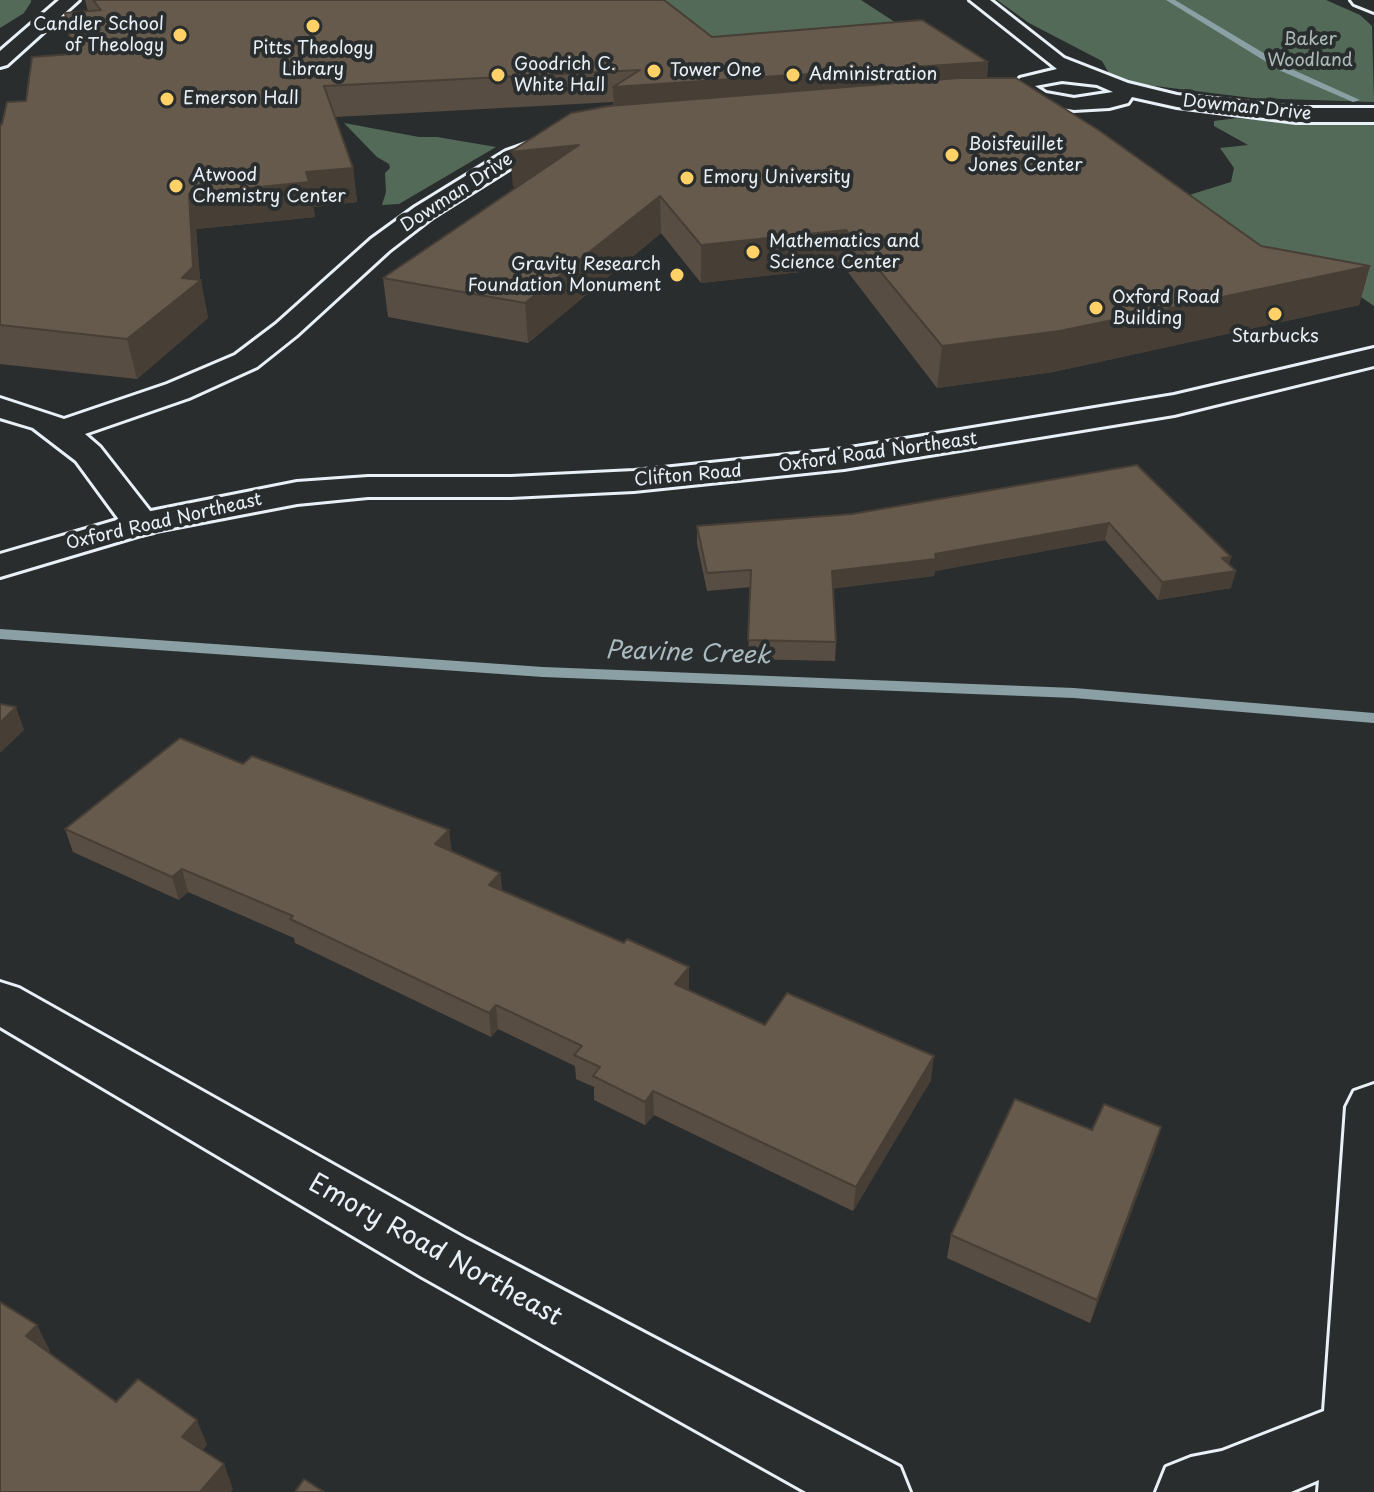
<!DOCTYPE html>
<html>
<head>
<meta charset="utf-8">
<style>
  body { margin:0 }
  canvas { display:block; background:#2a2d2e }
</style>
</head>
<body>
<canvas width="1374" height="1492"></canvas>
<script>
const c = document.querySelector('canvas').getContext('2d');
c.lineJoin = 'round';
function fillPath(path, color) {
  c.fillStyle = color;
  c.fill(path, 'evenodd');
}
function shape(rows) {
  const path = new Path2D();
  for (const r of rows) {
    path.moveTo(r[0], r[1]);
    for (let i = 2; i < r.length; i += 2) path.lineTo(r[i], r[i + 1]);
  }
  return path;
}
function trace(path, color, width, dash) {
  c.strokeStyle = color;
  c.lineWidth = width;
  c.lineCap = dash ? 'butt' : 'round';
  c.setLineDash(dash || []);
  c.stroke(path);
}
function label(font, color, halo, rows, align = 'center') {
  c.font = font + ' "Playpen Sans",sans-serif';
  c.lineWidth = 8;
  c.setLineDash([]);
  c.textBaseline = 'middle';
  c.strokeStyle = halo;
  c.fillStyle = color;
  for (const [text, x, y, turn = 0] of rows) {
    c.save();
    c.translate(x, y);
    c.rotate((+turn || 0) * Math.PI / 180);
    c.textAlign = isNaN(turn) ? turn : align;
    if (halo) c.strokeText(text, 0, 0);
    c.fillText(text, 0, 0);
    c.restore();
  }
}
const green = shape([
  [0,0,31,0,31,2,24,13,0,28],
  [648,0,861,0,901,26,721,49],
  [997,0,1326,0,1360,15,1372,26,1374,102,1252,98,1123,82,1110,75,1102,61,1029,23],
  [1237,118,1320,125,1374,125,1374,306,1345,286,1296,278,1186,196,1231,182,1234,168,1220,148,1248,145,1214,126,1214,121],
  [344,123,419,137,437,137,496,147,399,204,382,205,386,192,385,173,390,168,389,164,377,157]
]);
const stream = shape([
  [1166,0,1175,0,1287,67,1360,100,1353,102,1281,71,1166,0],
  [0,629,543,667,1074,688,1374,713,1374,723,1074,698,543,677,0,639,0,629]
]);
const minor = shape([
  [59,0,79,0,7,65,0,67,0,51,59,0],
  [970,0,990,0,1064,58,1128,83,1177,95,1296,108,1374,108,1374,122,1296,122,1177,107,1132,97,1128,103,1109,108,1074,110,1032,103,1013,88,1020,78,1057,69,970,0],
  [1062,81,1097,85,1113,92,1074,98,1046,93,1035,86,1062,81],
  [1351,0,1374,0,1374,12,1354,4,1351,0],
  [568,129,576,131,579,136,576,141,522,161,433,217,389,251,296,336,257,367,189,398,85,434,100,447,154,516,159,524,154,532,141,535,128,532,76,461,33,428,0,418,0,398,64,419,167,384,235,355,276,324,371,239,415,207,506,151,568,129],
  [0,982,19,988,466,1239,900,1467,910,1492,806,1492,422,1277,0,1027,0,982],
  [1374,1084,1374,1492,1318,1492,1319,1480,1291,1492,1156,1492,1166,1467,1191,1457,1222,1451,1324,1411,1346,1107,1354,1091,1374,1084]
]);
const major = shape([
  [1374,348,1374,366,1174,415,844,469,634,491,511,497,368,497,297,504,151,532,0,577,0,554,141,513,297,482,368,477,511,477,634,471,844,449,1174,395,1374,348]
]);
const wall = shape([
  [85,0,664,0,712,37,988,62,987,78,1261,246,1370,266,1359,305,1053,372,937,388,844,267,701,283,661,233,528,343,388,317,383,278,519,186,513,187,613,106,613,102,335,117,353,168,357,202,313,207,315,217,196,229,200,280,208,318,137,379,0,364,0,125,2,124,73,54,88,11],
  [1137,465,1231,557,1229,564,1231,588,1158,600,1105,540,935,571,934,576,833,588,836,642,835,661,748,659,751,587,707,591,697,543,697,526,852,514],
  [243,764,449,830,451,851,500,873,502,890,689,990,765,1025,931,1080,853,1211,654,1115,645,1125,594,1100,594,1087,576,1079,575,1066,498,1029,491,1037,295,943,294,938,188,892,179,900,73,852,65,829],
  [1161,1127,1154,1151,1090,1323,947,1258,951,1235,1092,1130]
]);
const shadedWall = shape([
  [988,62,985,92,614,119,613,87],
  [579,145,580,180,513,187,510,152],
  [353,168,357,202,313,207,315,217,196,229,200,281,201,280,208,318,137,379,127,339,182,278,189,194,306,172],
  [660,196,661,233,528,343,525,303],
  [846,230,844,267,701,283,701,245],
  [1370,266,1359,305,1053,372,937,388,942,346],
  [1109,523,1105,540,935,571,934,576,831,589,832,571],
  [1231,557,1227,572,1236,571,1231,588,1158,600,1162,582,1222,558],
  [16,707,24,730,0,753,0,723],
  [449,830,452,854,435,844],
  [182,869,188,892,179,900,172,877],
  [500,873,502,896,489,885],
  [689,967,689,990,675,984],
  [496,1005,498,1029,491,1037,489,1013],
  [934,1056,931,1080,853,1211,856,1187],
  [653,1091,654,1115,645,1125,645,1102],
  [1161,1127,1154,1151,1090,1323,1097,1300],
  [37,1325,50,1351,39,1362,26,1336],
  [197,1420,207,1445,192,1462,182,1437],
  [224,1464,233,1489,231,1492,200,1492]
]);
const building = shape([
  [93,0,664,0,712,37,922,20,988,62,613,87,640,70,324,86,353,168,306,172,309,182,189,194,193,267,182,278,201,280,127,339,0,325,0,125,2,124,7,102,26,101,32,57,73,54,65,13,101,10,93,0],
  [959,78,1016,78,1100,131,1261,246,1370,266,1060,331,942,346,846,230,701,245,660,196,525,303,383,278,579,145,510,152,571,113,609,106,959,78],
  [1137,465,1231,557,1222,558,1236,571,1162,582,1109,523,935,554,936,559,832,571,836,642,748,640,751,570,707,573,697,526,852,514,1137,465],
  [0,704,16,707,0,723,0,704],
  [180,738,243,764,252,756,449,830,435,844,500,873,489,885,624,943,627,939,689,967,675,984,765,1025,787,993,934,1056,856,1187,653,1091,645,1102,593,1076,600,1067,574,1055,582,1046,496,1005,489,1013,290,919,293,916,182,869,172,877,65,829,180,738],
  [1015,1099,1092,1130,1104,1104,1161,1127,1097,1300,951,1235,1015,1099],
  [0,1302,37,1325,26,1336,116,1402,138,1379,197,1420,182,1437,224,1464,200,1492,0,1492,0,1302],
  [304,1479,324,1492,295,1492,304,1479]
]);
const markers = [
  [313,26,8,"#ffd166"],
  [180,35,8,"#ffd166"],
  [654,71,8,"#ffd166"],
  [498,75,8,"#ffd166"],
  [793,75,8,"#ffd166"],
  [167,99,8,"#ffd166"],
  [952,155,8,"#ffd166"],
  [687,178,8,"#ffd166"],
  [176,186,8,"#ffd166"],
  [753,252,8,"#ffd166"],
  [677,275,8,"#ffd166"],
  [1096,308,8,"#ffd166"],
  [1275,314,8,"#ffd166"]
];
const farPoinames = [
  ["Candler School",164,25,"right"],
  ["of Theology",164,46,"right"],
  ["Pitts Theology",313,49,"center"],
  ["Library",313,70,"center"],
  ["Goodrich C.",514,65],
  ["White Hall",514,86],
  ["Tower One",670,71],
  ["Administration",809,75],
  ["Emerson Hall",183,99],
  ["Boisfeuillet",968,145],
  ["Jones Center",968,166],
  ["Atwood",192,176],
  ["Chemistry Center",192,197],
  ["Emory University",703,178],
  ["Mathematics and",769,242],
  ["Science Center",769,263],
  ["Gravity Research",661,265,"right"],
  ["Foundation Monument",661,286,"right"],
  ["Oxford Road",1112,298],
  ["Building",1112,319],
  ["Starbucks",1275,337,"center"]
];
const farParknames = [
  ["Baker",1310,40],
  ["Woodland",1310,61]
];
const farStreetnames = [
  ["Dowman Drive",1247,108,6],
  ["Dowman Drive",457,193,-33],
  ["Oxford Road Northeast",878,453,-8],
  ["Clifton Road",688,476,-5],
  ["Oxford Road Northeast",164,522,-13]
];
const waterNames = [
  ["Peavine Creek",688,654,2]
];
const nearStreetnames = [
  ["Emory Road Northeast",435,1251,29]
];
fillPath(green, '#526a57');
fillPath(stream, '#8aa0a4');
trace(minor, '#e8f1f8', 6);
trace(major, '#e8f1f8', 6);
fillPath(minor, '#2a2d2e');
fillPath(major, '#2a2d2e');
fillPath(wall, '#584d42');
fillPath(shadedWall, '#473f36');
fillPath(building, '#665a4d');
trace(building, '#473f36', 2);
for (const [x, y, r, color] of markers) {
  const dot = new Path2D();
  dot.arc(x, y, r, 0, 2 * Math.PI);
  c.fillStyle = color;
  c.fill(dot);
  trace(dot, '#2a2d2e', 3);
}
label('18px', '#e8f1f8', '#2a2d2e', farPoinames, 'left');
label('18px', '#acbbb8', '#2a2d2e', farParknames);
label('18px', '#e8f1f8', '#2a2d2e', farStreetnames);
label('italic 24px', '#a9bbc0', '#2a2d2e', waterNames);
label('26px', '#e8f1f8', '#2a2d2e', nearStreetnames);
</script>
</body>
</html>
